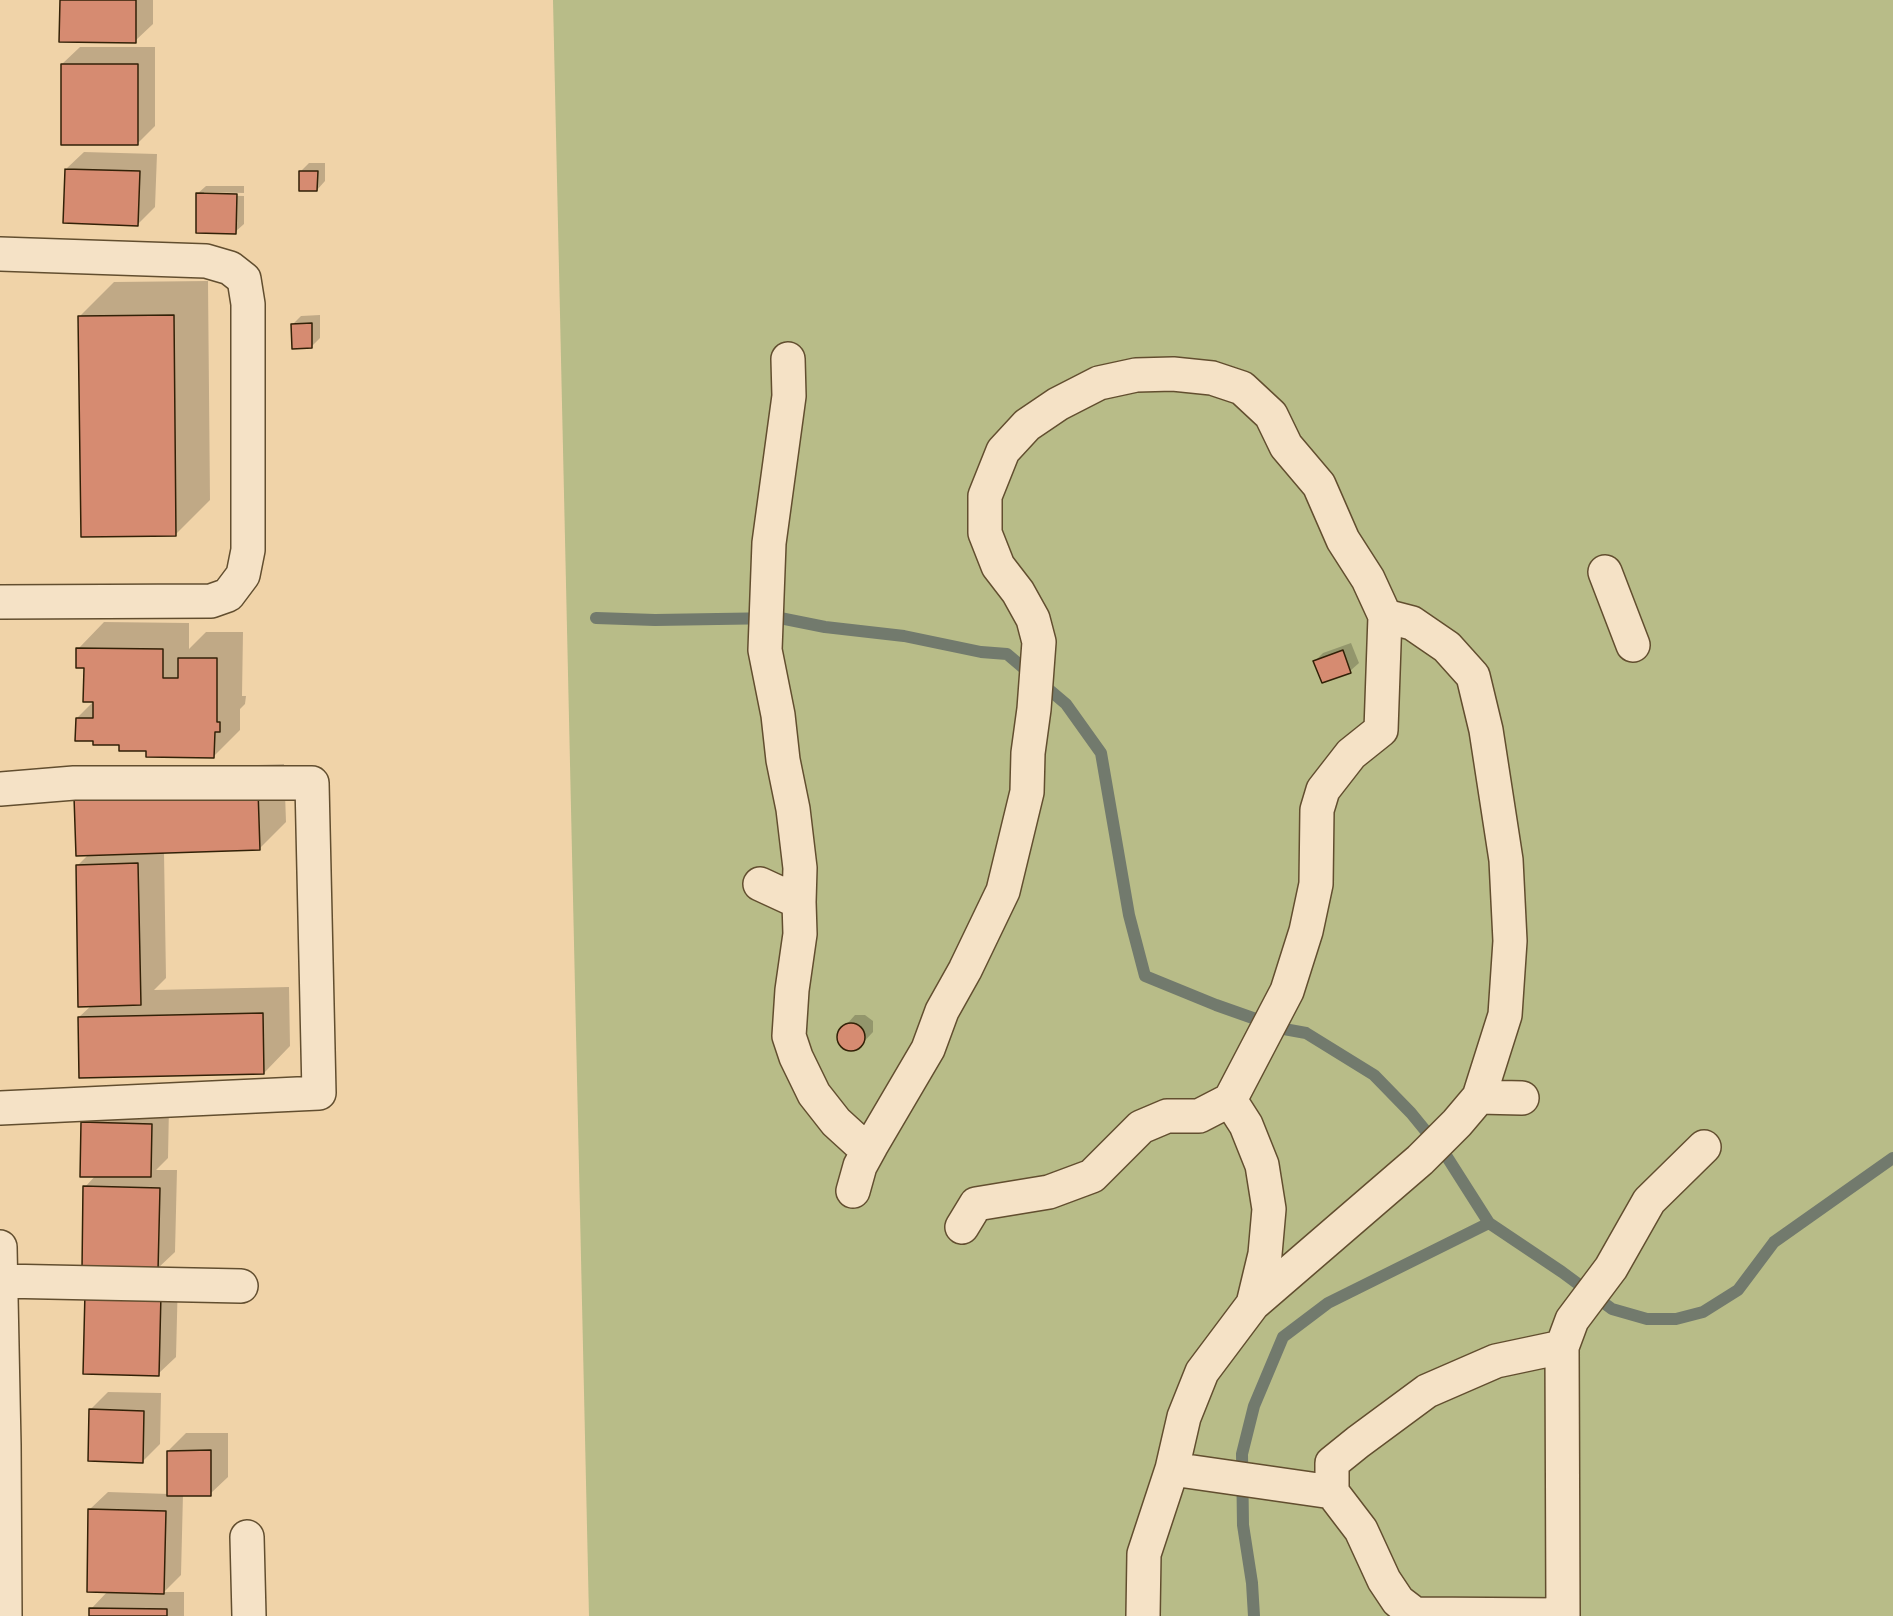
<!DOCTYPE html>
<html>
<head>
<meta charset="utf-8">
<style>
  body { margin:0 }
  canvas { display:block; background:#f0d3a8 }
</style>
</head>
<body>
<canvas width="1893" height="1616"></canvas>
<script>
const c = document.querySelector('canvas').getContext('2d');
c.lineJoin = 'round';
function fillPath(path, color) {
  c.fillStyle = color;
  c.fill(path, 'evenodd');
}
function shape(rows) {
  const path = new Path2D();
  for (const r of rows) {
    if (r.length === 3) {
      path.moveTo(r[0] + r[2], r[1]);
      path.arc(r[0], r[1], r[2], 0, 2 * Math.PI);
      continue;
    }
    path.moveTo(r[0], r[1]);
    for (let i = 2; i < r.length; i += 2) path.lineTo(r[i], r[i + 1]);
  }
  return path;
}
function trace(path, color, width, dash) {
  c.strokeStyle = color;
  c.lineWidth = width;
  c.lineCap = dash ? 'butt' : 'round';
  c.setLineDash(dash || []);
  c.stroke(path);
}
const green = shape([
  [553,0,1893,0,1893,1616,589,1616]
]);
const shadow = shape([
  [61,0,153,0,153,24,135,41],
  [80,47,155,47,155,126,137,144,62,64],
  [84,152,157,154,155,207,138,224,66,169],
  [309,163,325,163,325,181,317,190,300,172],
  [206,186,244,186,244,224,235,232,197,194],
  [204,192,244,193,244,196,204,195],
  [208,281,210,500,176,534,80,316,114,282],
  [320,315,320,338,311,347,293,324,301,316],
  [104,622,189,623,189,649,206,632,243,632,242,696,246,696,245,704,240,709,240,730,214,756,94,739,77,718,95,700,78,649],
  [1351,643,1359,663,1350,671,1315,661,1323,653],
  [284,764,286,822,259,849,164,852,166,978,154,990,289,987,290,1046,264,1073,79,1017,92,1005,77,866,89,854,101,771],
  [855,1015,865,1015,873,1021,873,1032,857,1049,847,1050,840,1043,839,1033],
  [100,1105,169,1107,168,1158,156,1170,177,1170,175,1252,157,1269,85,1187,96,1175,82,1123],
  [104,1275,178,1277,176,1357,158,1374],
  [108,1392,161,1393,160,1444,142,1462,90,1410],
  [186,1433,228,1433,228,1477,210,1494,183,1494,181,1575,164,1592,184,1592,184,1616,91,1616,91,1609,108,1591,90,1509,108,1492,169,1494,168,1451]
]);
const stream = shape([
  [596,618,655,620,780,618,825,627,904,636,981,652,1007,654,1066,704,1101,753,1129,915,1145,976,1216,1005,1284,1029,1306,1033,1374,1075,1411,1113,1447,1157,1489,1223,1562,1272,1612,1309,1647,1319,1676,1319,1703,1312,1738,1290,1774,1242,1893,1158],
  [1254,1616,1252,1583,1243,1525,1242,1454,1254,1406,1283,1337,1328,1303,1489,1223]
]);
const building = shape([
  [60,0,136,0,136,43,59,42,60,0],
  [61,64,138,64,138,145,61,145,61,64],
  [65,169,140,171,138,226,63,223,65,169],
  [299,171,318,171,317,191,299,191,299,171],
  [196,193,237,194,236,234,196,233,196,193],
  [174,315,176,536,81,537,78,316,174,315],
  [312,323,312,348,292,349,291,324,312,323],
  [76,648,163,649,163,678,178,678,178,658,217,658,217,722,220,722,220,732,215,732,214,758,146,757,146,751,119,751,119,745,93,745,93,741,75,741,76,718,93,718,93,702,83,702,84,668,76,668,76,648],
  [1343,650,1351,673,1322,683,1313,661,1343,650],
  [258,790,260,850,76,856,74,797,258,790],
  [138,863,141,1005,78,1007,76,865,138,863],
  [263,1013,264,1074,79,1078,78,1017,263,1013],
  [851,1037,14],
  [81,1122,152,1124,151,1177,80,1177,81,1122],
  [83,1186,160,1188,158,1271,82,1269,83,1186],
  [85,1292,161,1294,159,1376,83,1374,85,1292],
  [89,1409,144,1411,143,1463,88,1461,89,1409],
  [211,1450,211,1496,167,1496,167,1451,211,1450],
  [88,1509,166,1511,164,1594,87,1592,88,1509],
  [89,1608,167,1609,167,1616,89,1616,89,1608]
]);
const minor = shape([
  [0,254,206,261,230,268,244,279,248,304,248,550,243,575,228,595,211,601,0,602],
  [788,359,789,396,769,543,765,650,778,715,783,760,793,809,800,868,799,902],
  [1605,572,1633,645],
  [0,789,74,783,312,783,319,1093,0,1108],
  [760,884,799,902,800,934,792,990,789,1036,796,1057,814,1094,836,1122,859,1143,871,1146,928,1049,942,1011,965,970,1003,891,1027,792,1028,753,1034,709,1039,642,1033,619,1018,592,998,566,985,533,985,496,1003,451,1027,425,1058,404,1099,383,1136,375,1173,374,1212,378,1242,388,1271,415,1286,446,1319,485,1343,540,1368,579,1385,616,1381,730,1351,754,1323,790,1317,810,1316,884,1306,931,1287,991,1230,1100],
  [1479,1097,1522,1098],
  [853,1191,860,1166,871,1146],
  [962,1227,976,1204,1049,1192,1092,1176,1141,1127,1167,1116,1199,1116,1230,1100,1246,1125,1262,1165,1269,1209,1265,1254,1253,1304],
  [0,1247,4,1445,5,1616],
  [1,1281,241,1286],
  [1562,1347,1496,1361,1427,1391,1358,1442,1332,1463,1332,1492,1361,1530,1384,1580,1398,1601,1415,1614,1563,1615,1562,1347,1572,1320,1611,1268,1649,1201,1704,1147],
  [1172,1469,1332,1492],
  [247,1537,249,1616],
  [1143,1616,1144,1554,1172,1469,1184,1417,1202,1372,1253,1304,1420,1160,1457,1123,1479,1097,1505,1015,1510,941,1506,860,1486,730,1473,676,1447,647,1412,623,1385,616]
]);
fillPath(green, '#b8bc88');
fillPath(shadow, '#0003');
trace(stream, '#727a6d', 12);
fillPath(building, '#d68b71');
trace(building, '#322107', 1.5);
trace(minor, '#624e2f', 36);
trace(minor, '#f5e2c6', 33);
</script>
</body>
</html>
